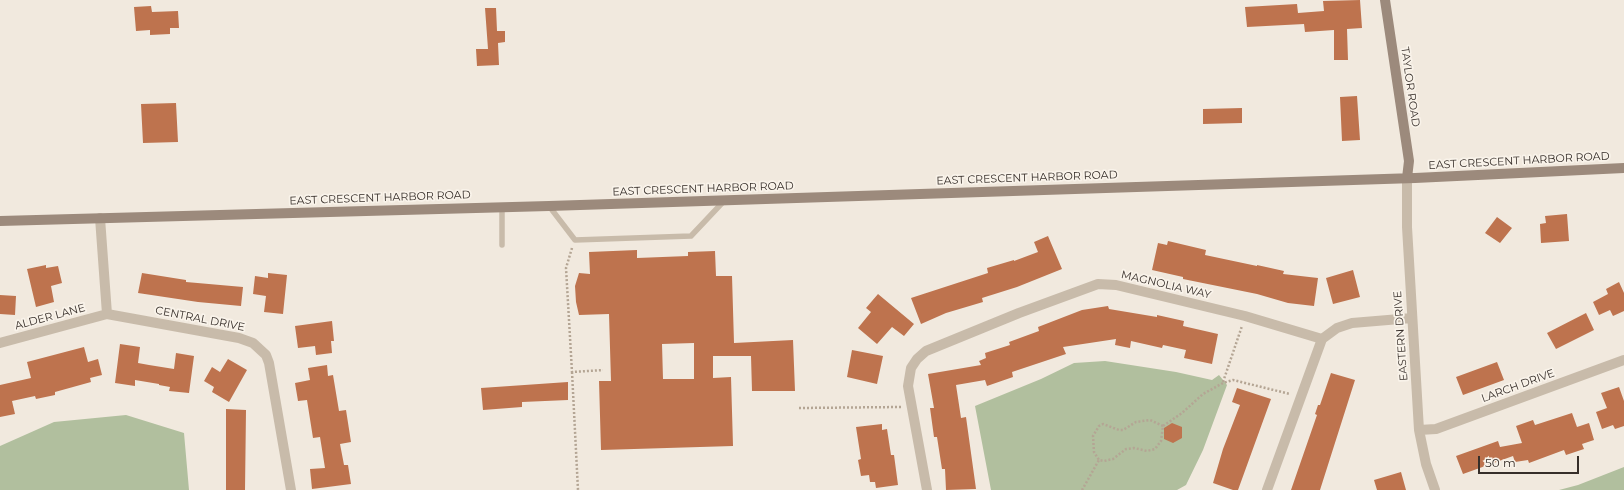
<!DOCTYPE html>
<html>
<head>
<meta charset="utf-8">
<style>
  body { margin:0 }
  #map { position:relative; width:1624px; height:490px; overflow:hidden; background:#f1e9de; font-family:Montserrat,sans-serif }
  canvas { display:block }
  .scale { position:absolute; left:1478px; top:456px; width:101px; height:18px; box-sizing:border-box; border:2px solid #362e29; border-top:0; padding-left:5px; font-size:12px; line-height:14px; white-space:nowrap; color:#362e29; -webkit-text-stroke:3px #f9f3ea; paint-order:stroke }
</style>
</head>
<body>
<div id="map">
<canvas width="1624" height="490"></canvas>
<div class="scale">50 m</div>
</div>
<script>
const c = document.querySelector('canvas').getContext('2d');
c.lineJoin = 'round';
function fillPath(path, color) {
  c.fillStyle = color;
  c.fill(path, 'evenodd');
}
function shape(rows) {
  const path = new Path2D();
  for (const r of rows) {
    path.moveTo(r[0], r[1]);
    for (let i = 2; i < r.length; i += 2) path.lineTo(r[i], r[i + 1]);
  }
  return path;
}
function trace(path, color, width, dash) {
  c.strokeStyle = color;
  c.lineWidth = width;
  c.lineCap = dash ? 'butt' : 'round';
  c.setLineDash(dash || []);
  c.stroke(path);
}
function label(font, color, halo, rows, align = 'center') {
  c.font = font + ' Montserrat,sans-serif';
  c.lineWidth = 3.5;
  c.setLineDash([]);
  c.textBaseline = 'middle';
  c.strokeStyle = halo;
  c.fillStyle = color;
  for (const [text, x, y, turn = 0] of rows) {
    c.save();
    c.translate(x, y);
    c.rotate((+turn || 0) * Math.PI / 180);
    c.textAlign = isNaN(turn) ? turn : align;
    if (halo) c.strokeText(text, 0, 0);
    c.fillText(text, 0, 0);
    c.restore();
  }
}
const green = shape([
  [1105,361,1176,372,1212,380,1219,375,1227,385,1203,450,1186,485,1177,490,991,490,975,406,1041,379,1074,363],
  [126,415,184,433,189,490,0,490,0,446,54,422],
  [1624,467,1624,490,1559,490,1578,485]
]);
const building = shape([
  [1360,0,1362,28,1347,29,1348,60,1334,60,1334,30,1305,32,1304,24,1247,27,1245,7,1297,4,1298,13,1324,11,1323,1],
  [151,6,152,12,178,11,179,28,170,28,170,34,150,35,150,30,136,31,134,7],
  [485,8,496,8,497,31,505,31,505,42,498,43,499,65,477,66,476,49,488,49],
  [1357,96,1360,140,1342,141,1340,97],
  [176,103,178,142,143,143,141,104],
  [1242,108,1242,123,1203,124,1203,109],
  [1567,214,1569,241,1541,243,1540,224,1546,223,1545,216],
  [1497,217,1512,228,1500,243,1485,233],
  [1048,236,1062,269,1017,287,982,298,983,302,946,313,921,324,911,298,988,273,987,268,1014,260,1014,261,1038,252,1034,242],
  [1168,241,1206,250,1205,255,1257,266,1257,265,1284,271,1283,274,1318,278,1314,306,1288,303,1257,294,1183,279,1183,277,1152,270,1158,243,1167,245],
  [637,250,637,258,688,256,688,252,715,251,716,276,732,276,734,343,793,340,795,391,752,391,751,356,713,356,713,378,731,377,733,446,601,450,599,381,611,381,609,314,579,315,576,302,575,286,579,273,590,274,589,252],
  [694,343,694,379,663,379,662,344],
  [46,265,46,268,58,266,62,283,51,286,54,302,36,307,27,269],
  [1353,270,1360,297,1333,304,1326,278],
  [142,273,186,280,186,282,243,287,241,306,198,302,138,293],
  [268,273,287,275,283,314,264,312,266,296,253,294,255,276,268,278],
  [1619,282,1624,293,1624,311,1613,316,1610,310,1599,315,1593,302,1608,294,1606,289],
  [878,294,914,324,904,336,892,327,877,344,858,328,871,312,866,308],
  [0,295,16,296,15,315,0,314],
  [1108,306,1109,309,1157,317,1157,315,1184,321,1183,326,1218,334,1212,364,1184,358,1186,350,1163,345,1162,348,1131,341,1130,348,1115,345,1116,339,1063,347,1066,354,1012,372,1013,377,987,386,985,380,956,385,961,418,966,417,976,489,946,490,945,469,942,469,937,437,934,437,930,408,934,408,928,374,981,365,979,361,986,358,985,353,1010,345,1009,342,1039,331,1038,327,1082,310],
  [1586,313,1594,330,1556,349,1547,333],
  [332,321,334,341,331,341,332,353,316,355,315,346,298,348,295,326],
  [120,344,140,347,138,363,149,365,174,369,176,353,194,356,189,393,169,391,170,387,159,385,159,384,135,380,135,386,115,383],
  [84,347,88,362,98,359,102,375,90,378,91,382,55,392,55,395,36,399,35,396,12,401,15,414,0,417,0,385,31,378,27,362],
  [852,350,883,356,877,384,847,377],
  [228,359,247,370,229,402,212,392,214,387,204,381,212,367,220,372],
  [1497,362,1504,380,1463,395,1456,377],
  [327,365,328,376,333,375,339,411,346,410,351,442,340,444,344,465,348,465,351,484,312,489,310,469,325,468,320,437,313,438,307,400,298,401,295,383,310,380,308,368],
  [1331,373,1355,380,1320,490,1291,490,1317,415,1315,414,1318,405,1320,405],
  [568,382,568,400,522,402,522,407,483,410,481,388],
  [1619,387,1624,401,1624,426,1615,429,1613,425,1602,429,1596,412,1607,408,1601,393],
  [1237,388,1271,399,1238,490,1233,490,1213,483,1223,449,1240,405,1232,402],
  [226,409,246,410,245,490,226,490],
  [1572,413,1577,427,1589,423,1594,440,1582,444,1584,449,1566,455,1564,450,1529,463,1528,460,1515,462,1513,456,1463,474,1456,456,1498,441,1500,447,1522,443,1516,426,1533,420,1535,425],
  [1172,423,1182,427,1182,438,1173,443,1164,439,1164,428],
  [882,424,882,430,887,429,891,455,894,455,898,485,876,488,875,482,870,482,869,475,861,476,858,460,861,459,856,427],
  [1401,472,1406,490,1377,490,1374,480]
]);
const path = shape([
  [572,248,566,268,572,372,603,370],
  [572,372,578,490],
  [1223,382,1242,326],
  [799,408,901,407],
  [1163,426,1150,420,1136,422,1123,430,1119,430,1103,424,1099,426,1093,436,1094,452,1099,460,1104,461,1113,459,1126,449,1134,448,1147,451,1155,449,1161,441,1163,426,1182,413,1203,394,1223,383,1233,380,1290,394],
  [1082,490,1099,460]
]);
const lane = shape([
  [549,206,575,240,691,236,724,201],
  [502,207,502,245]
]);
const street = shape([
  [1407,178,1407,227,1419,430,1426,464,1435,490],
  [100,218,107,314],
  [1322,339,1337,328,1352,323,1412,318],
  [0,343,107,314,239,338,253,343,266,355,269,363,291,490],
  [1419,430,1436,429,1624,360],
  [927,490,908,386,911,368,917,359,926,351,1019,313,1098,284,1116,285,1245,316,1322,339],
  [1267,490,1322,339]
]);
const secondary = shape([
  [1385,0,1409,161,1407,178],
  [0,221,549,206,1415,178,1624,168]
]);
const streetNames = [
  ["TAYLOR ROAD",1410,87,82],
  ["EAST CRESCENT HARBOR ROAD",1519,161,-3],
  ["EAST CRESCENT HARBOR ROAD",1027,178,-2],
  ["EAST CRESCENT HARBOR ROAD",703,189,-2],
  ["EAST CRESCENT HARBOR ROAD",380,198,-2],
  ["MAGNOLIA WAY",1166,285,13],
  ["ALDER LANE",50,317,-15],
  ["CENTRAL DRIVE",200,319,11],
  ["EASTERN DRIVE",1401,336,-94],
  ["LARCH DRIVE",1518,386,-20]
];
fillPath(green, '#b1bf9e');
fillPath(building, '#be734e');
trace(path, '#b4a594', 2.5, [2, 2]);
trace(lane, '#c8bbaa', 5.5);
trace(street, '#c8bbaa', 10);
trace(secondary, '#9c8a7c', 10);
label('11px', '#362e29', '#f9f3ea', streetNames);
</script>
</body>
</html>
